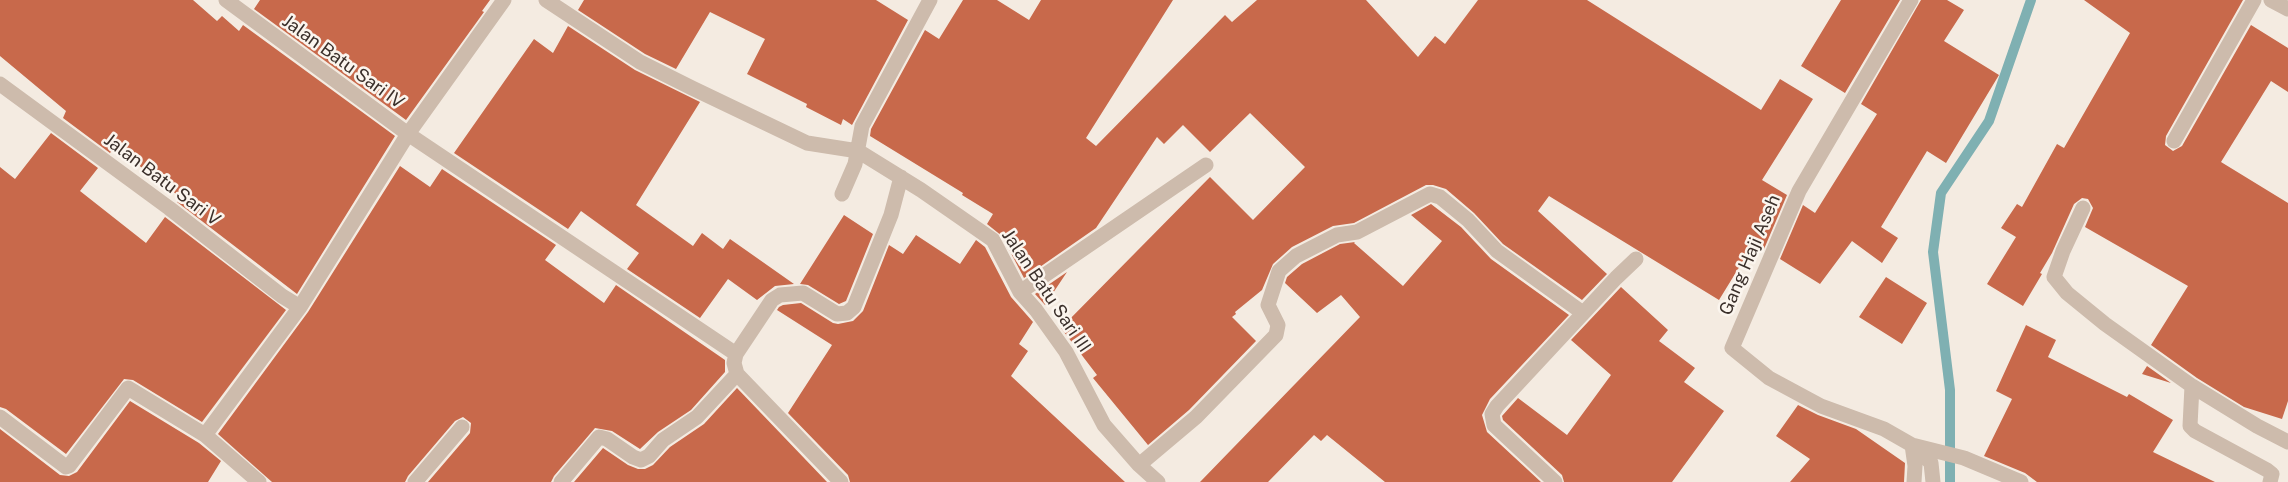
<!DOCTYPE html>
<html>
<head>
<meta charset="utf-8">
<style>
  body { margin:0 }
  canvas { display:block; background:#f4ebe1 }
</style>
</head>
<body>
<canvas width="2288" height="482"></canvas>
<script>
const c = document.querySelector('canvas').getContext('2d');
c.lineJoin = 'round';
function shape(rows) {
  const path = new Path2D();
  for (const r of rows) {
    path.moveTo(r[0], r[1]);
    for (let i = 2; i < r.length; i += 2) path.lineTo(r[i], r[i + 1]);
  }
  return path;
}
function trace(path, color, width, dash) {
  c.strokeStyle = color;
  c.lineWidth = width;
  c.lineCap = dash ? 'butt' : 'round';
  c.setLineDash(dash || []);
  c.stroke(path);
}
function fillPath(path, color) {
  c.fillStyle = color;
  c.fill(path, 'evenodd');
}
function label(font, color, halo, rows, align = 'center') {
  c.font = font + ' "Public Sans",sans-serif';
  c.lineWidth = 5;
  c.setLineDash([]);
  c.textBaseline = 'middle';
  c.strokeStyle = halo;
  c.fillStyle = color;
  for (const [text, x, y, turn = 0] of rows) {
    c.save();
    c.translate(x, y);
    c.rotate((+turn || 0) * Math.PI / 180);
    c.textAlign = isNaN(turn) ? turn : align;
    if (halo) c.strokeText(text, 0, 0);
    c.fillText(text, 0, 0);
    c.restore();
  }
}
const stream = shape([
  [1950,482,1950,390,1933,252,1941,193,1989,121,2031,0]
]);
const building = shape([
  [0,0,193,0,217,21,222,16,239,31,243,25,395,136,297,294,177,202,180,197,115,147,110,153,63,118,66,111,0,56],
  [260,0,490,0,482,11,484,12,406,120,254,9],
  [584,0,876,0,908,20,852,125,843,119,841,125,806,107,807,104,747,74,765,39,710,12,676,69,645,54,578,10],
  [963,0,997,0,1029,20,1041,0,1173,0,1086,138,1096,146,1225,15,1232,22,1257,0,1366,0,1418,57,1435,36,1445,44,1478,0,1587,0,1761,110,1780,79,1813,99,1762,180,1787,195,1764,249,1754,243,1719,300,1549,196,1538,211,1607,274,1582,300,1503,244,1474,213,1446,189,1433,185,1426,185,1354,223,1333,226,1292,247,1273,264,1262,290,1235,312,1236,314,1232,317,1256,341,1189,410,1148,445,1093,378,1097,375,1061,328,1210,177,1253,220,1305,167,1250,113,1210,152,1183,125,1164,144,1157,137,1096,228,1024,278,1002,236,987,224,993,214,962,195,963,193,870,136,871,129,925,30,939,39],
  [1841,0,1900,0,1845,93,1801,66],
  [1921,0,1947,0,1964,10,1944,41,1999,75,1946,163,1927,151,1881,227,1898,238,1882,263,1852,241,1820,284,1780,259,1803,205,1815,213,1877,114,1861,104],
  [2084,0,2243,0,2166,136,2165,145,2173,151,2182,146,2251,25,2288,48,2288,92,2271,81,2221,162,2288,203,2288,401,2282,419,2244,407,2197,378,2151,345,2188,286,2085,227,2093,208,2088,199,2082,198,2074,204,2052,253,2040,273,2042,274,2023,306,1987,284,2016,237,2001,228,2017,204,2022,207,2057,144,2064,148,2130,33],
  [568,26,635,70,700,102,636,205,693,246,702,233,723,249,730,239,794,284,775,286,757,300,728,279,700,318,627,269,639,253,581,211,568,229,454,153,534,39,553,53],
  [51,133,98,168,80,191,146,243,165,217,286,310,202,422,133,380,124,379,66,454,6,409,0,407,0,167,15,179],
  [400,166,430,187,442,169,556,245,545,260,604,303,616,285,725,360,725,372,691,410,658,432,640,449,612,431,595,428,554,476,551,482,428,482,470,433,471,423,463,417,455,421,408,476,405,482,272,482,218,434,308,312],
  [1431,204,1461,227,1491,259,1569,315,1490,399,1482,415,1487,432,1541,482,1385,482,1327,435,1321,441,1314,435,1268,482,1200,482,1360,317,1341,295,1317,313,1285,283,1287,277,1302,264,1340,244,1355,242,1354,243,1403,286,1442,241,1411,215],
  [844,215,873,234,846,301,839,304,808,285,800,284],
  [916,235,960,264,976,240,985,247,1011,297,1033,322,1019,344,1028,351,1011,376,1125,482,850,482,848,475,788,413,832,345,777,310,779,307,783,305,801,303,833,323,838,324,853,321,863,311,889,245,903,254],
  [1067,272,1045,305,1035,294],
  [1886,277,1927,303,1902,344,1859,317],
  [1621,287,1668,330,1659,341,1695,368,1684,382,1724,411,1672,482,1564,482,1562,475,1503,420,1502,416,1518,398,1567,435,1611,375,1571,340],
  [2026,325,2056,340,2048,357,2127,397,2129,394,2173,420,2153,452,2215,482,2037,482,2025,473,1984,456,2012,399,1996,391],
  [2147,366,2171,383,2142,374],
  [737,388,827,482,574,482,603,448,628,465,638,469,645,469,653,465,670,447,704,424],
  [130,401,199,443,221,461,208,482,0,482,0,429,60,475,69,476,77,472],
  [1798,405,1818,415,1856,429,1905,463,1904,482,1790,482,1810,459,1776,436]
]);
const minor = shape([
  [226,0,408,134,736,354],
  [546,0,640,62,692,88,807,143,858,151,921,190,993,240,1020,292,1036,310,1066,352,1104,425,1139,465,1158,482],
  [1911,0,1799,191,1732,348,1769,378,1821,406,1884,429,1912,445,1964,458,2021,482],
  [2271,0,2288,9],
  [0,84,169,208,282,296,300,307],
  [2174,141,2254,0],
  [842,194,855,164,862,126,930,0],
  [2083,208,2063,251,2054,277,2067,293,2105,324,2192,386,2257,426,2288,442],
  [1020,292,1206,165],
  [2192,386,2190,426,2195,431,2267,470,2272,474,2270,482],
  [0,417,66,467,69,466,128,388,205,435,259,482],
  [205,435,300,307,408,134,504,0],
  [1912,445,1915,466,1914,482],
  [1920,448,1923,455,1931,463,1933,482],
  [1139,465,1196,417,1276,335,1278,325,1268,305,1279,271,1296,256,1337,235,1357,232,1430,194,1440,197,1468,220,1497,251,1583,313],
  [415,482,462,427],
  [561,482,599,437,607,439,633,457,641,460,649,456,663,440,697,417,737,374],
  [841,482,737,374,734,363,736,354,772,300,780,295,803,293,837,314,847,313,854,307,891,215,901,177],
  [1555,482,1494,425,1492,414,1497,406,1616,278,1636,259]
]);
const streetNames = [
  ["Jalan Batu Sari IV",343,62,36],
  ["Jalan Batu Sari V",162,180,37],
  ["Gang Haji Aseh",1750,255,-67],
  ["Jalan Batu Sari III",1046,291,56]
];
trace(stream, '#7fb0b2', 10);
fillPath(building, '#c8694b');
trace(minor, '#cdbbac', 15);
label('18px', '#3b302b', '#fbf5ee', streetNames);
</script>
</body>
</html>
